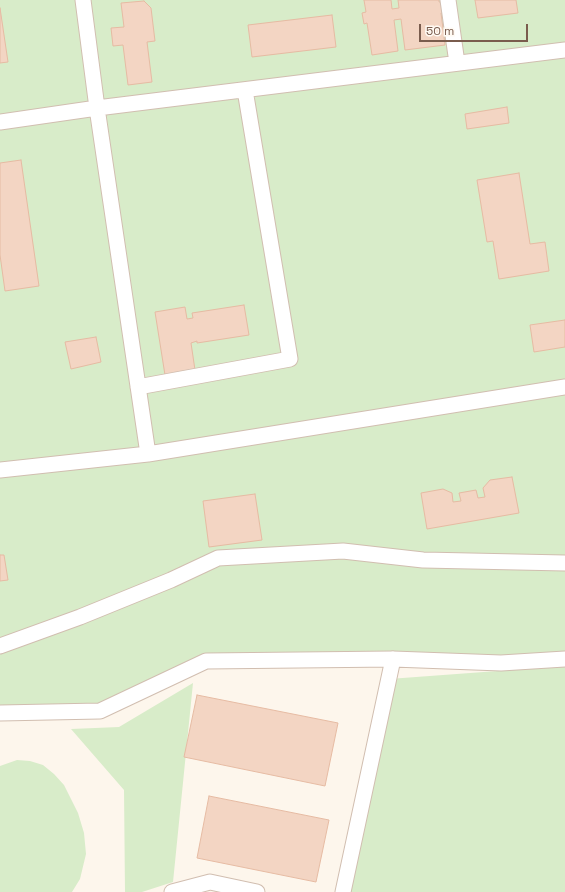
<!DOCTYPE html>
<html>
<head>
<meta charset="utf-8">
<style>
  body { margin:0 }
  #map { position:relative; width:565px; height:892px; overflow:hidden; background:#fdf6ec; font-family:"Space Grotesk",sans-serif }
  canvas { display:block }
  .scale { position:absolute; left:419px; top:24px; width:109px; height:18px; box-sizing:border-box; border:2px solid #7a5c4d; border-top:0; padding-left:5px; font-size:12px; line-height:14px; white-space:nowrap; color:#7a5c4d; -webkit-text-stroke:3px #fffaf3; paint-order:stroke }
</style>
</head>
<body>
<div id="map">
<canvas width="565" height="892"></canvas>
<div class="scale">50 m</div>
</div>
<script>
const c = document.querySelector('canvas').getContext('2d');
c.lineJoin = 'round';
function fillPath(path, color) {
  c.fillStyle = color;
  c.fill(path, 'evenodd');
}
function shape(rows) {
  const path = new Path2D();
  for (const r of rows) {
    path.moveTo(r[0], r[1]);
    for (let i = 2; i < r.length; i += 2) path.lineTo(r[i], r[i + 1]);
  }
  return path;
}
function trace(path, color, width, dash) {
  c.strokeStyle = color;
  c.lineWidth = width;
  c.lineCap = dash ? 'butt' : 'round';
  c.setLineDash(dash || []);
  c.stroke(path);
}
const green = shape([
  [0,0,565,0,565,659,206,661,100,711,0,713],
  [565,666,565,892,343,892,389,679],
  [193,683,173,882,142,892,125,892,124,790,71,729,119,727],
  [17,760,30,761,43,765,54,774,64,785,78,813,84,833,86,854,80,879,72,892,0,892,0,766]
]);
const building = shape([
  [364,0,391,0,392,9,399,8,398,0,439,0,439,2,443,2,445,13,441,13,445,45,405,50,401,19,394,20,398,51,372,55,367,23,364,24,362,13,366,12,364,0],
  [475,0,516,0,518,13,478,18,475,0],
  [144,1,151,8,155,41,147,42,152,82,128,85,123,45,113,46,111,28,124,27,121,3,144,1],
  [0,8,8,62,0,63,0,8],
  [332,15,336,47,252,57,248,25,332,15],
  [507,107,509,123,467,129,465,114,507,107],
  [21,160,39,286,5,291,0,255,0,163,21,160],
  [519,173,530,244,545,242,549,271,499,279,493,241,487,242,477,180,519,173],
  [244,305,249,335,197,343,197,341,191,343,195,370,165,375,155,312,185,307,187,319,193,318,192,313,244,305],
  [565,320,565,347,534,352,530,325,565,320],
  [96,337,101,362,71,369,65,342,96,337],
  [512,477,519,513,427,529,421,493,443,489,452,493,453,502,461,501,459,493,476,490,478,498,485,497,483,488,490,480,512,477],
  [255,494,262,540,209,547,203,501,255,494],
  [0,555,4,555,8,580,0,581,0,555],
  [197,695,338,723,325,786,184,757,197,695],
  [209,796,329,820,316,882,197,858,209,796]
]);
const minor = shape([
  [83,0,97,108,148,454],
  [448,0,457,63],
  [0,122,97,108,565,50],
  [138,387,290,359,245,90],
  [0,470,148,454,565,387],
  [0,646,80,617,171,580,218,558,343,551,423,560,565,563],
  [0,713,100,711,206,661,393,659,501,663,565,659],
  [172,892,210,882,257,892],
  [343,892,393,659]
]);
fillPath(green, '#d8ecc9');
fillPath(building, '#f3d5c3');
trace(building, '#e6bba3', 1);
trace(minor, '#d1beb0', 17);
trace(minor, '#fff', 15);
</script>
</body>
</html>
